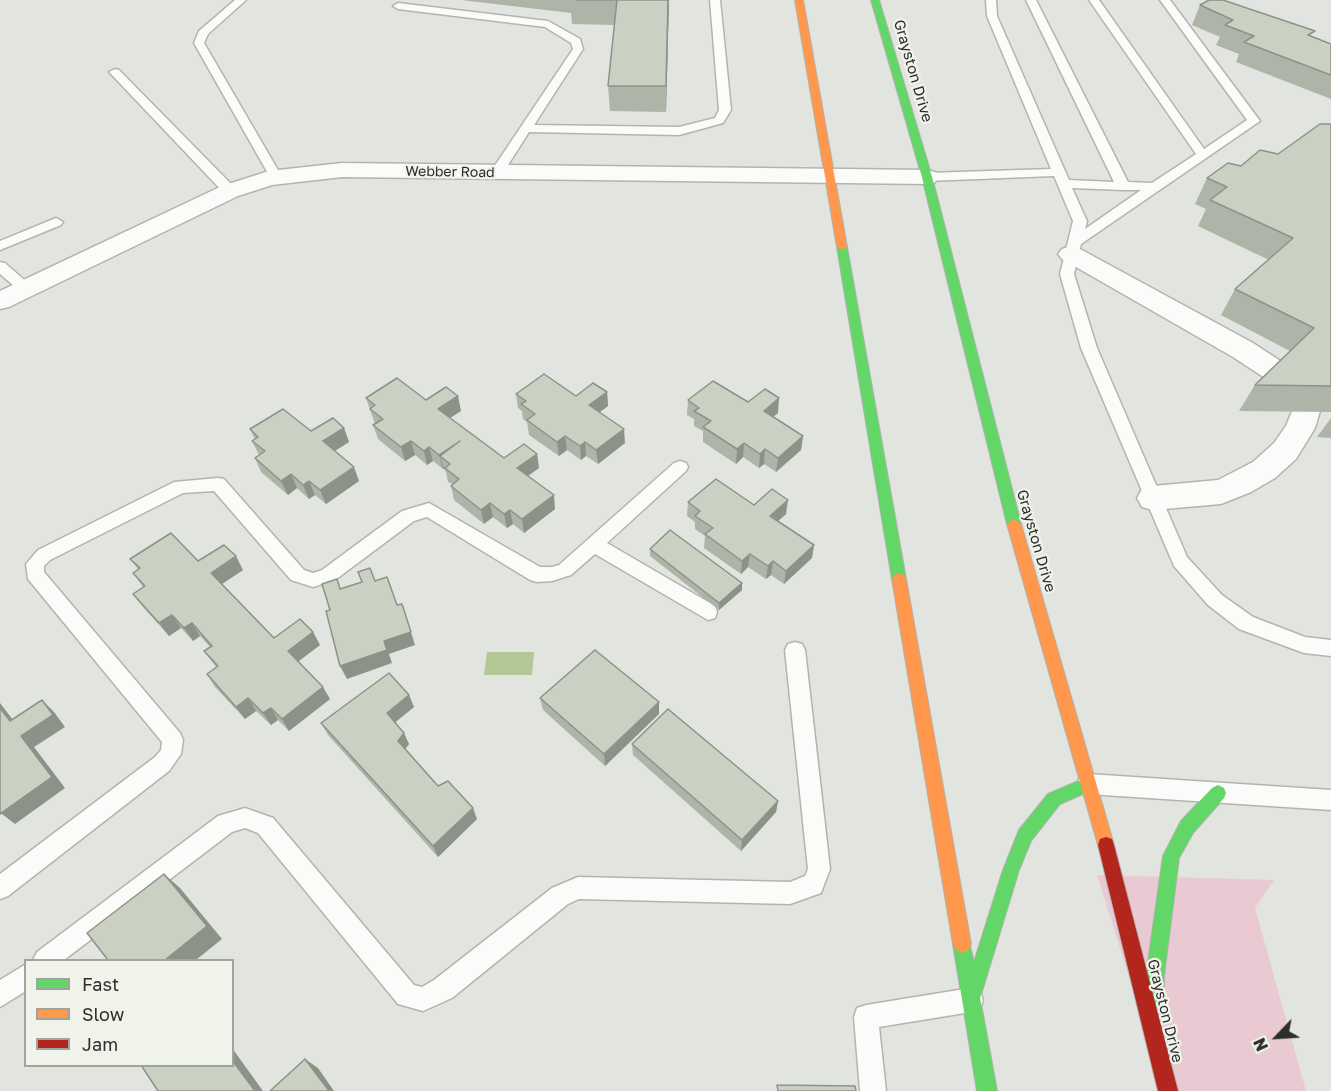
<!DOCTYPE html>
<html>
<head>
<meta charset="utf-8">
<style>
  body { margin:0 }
  #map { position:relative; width:1331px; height:1091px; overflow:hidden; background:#e2e4df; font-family:"Golos Text",sans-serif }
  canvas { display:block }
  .legend { position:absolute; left:24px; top:959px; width:210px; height:108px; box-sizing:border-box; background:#eff3ea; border:2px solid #a1a49e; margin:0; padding:8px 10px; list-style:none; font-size:18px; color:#2c2e2b }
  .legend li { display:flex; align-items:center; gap:12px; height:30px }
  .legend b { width:30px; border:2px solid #a1a49e }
  .north { position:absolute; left:1247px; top:1007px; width:60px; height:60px; -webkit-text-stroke:4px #eff3ea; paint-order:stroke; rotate:245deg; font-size:16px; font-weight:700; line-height:24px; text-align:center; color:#2c2e2b }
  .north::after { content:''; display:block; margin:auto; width:21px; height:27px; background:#2c2e2b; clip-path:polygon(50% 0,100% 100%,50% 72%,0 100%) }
</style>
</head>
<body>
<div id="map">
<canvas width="1331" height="1091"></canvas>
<ul class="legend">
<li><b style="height:8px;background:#63d668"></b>Fast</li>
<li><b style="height:8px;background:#ff974d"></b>Slow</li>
<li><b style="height:8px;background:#b3261e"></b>Jam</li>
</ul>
<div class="north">N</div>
</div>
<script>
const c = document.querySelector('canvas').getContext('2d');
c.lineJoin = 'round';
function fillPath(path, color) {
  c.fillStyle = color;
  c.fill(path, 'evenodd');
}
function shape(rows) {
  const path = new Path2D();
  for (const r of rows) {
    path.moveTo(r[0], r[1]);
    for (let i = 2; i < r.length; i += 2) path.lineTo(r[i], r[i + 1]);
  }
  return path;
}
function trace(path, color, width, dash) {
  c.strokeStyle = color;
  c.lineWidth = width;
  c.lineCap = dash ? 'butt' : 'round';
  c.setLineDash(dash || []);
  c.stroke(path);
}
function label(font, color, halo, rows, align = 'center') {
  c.font = font + ' "Golos Text",sans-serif';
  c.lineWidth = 4.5;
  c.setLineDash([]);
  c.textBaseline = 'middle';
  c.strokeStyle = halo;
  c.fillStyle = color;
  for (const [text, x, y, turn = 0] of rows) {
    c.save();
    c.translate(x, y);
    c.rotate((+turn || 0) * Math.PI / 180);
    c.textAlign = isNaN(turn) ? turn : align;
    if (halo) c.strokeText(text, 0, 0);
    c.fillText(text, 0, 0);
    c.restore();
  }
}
const green = shape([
  [1097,875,1274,880,1255,908,1306,1091,1165,1091]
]);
const water = shape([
  [487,652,534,652,532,675,484,675]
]);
const lane = shape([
  [235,0,246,0,208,34,204,43,282,177,276,181,270,177,194,43,199,31,235,0],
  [710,0,720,0,731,110,723,123,679,135,529,132,501,176,496,177,490,173,573,49,571,43,545,27,398,9,393,6,398,3,548,21,580,39,583,49,534,125,679,127,715,118,719,110,710,0],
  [986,0,996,0,997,16,1069,180,1114,182,1026,0,1036,0,1128,182,1152,183,1196,154,1089,0,1099,0,1204,149,1247,120,1160,0,1170,0,1260,121,1081,244,1074,274,1097,348,1187,557,1222,595,1253,617,1305,637,1331,640,1331,656,1304,653,1239,629,1208,605,1174,566,1081,348,1060,274,1073,221,1054,176,927,181,921,177,927,173,1051,169,987,16,986,0],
  [1072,188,1123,190,1141,190,1085,229,1087,221,1072,188],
  [115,69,119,70,235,188,236,191,235,194,225,194,111,74,109,72,115,69],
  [56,218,63,222,61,225,0,250,0,241,56,218],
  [0,262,5,263,31,286,33,289,31,292,21,292,0,274,0,262],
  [680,461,686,463,688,467,686,471,607,543,715,606,717,612,715,618,708,620,595,554,571,575,552,581,537,582,530,580,427,517,414,521,335,580,313,587,291,580,214,491,183,493,50,560,44,566,44,572,180,733,183,740,181,754,169,771,8,896,0,899,0,874,155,757,161,750,162,742,28,579,26,564,38,550,174,482,218,478,224,479,304,570,313,573,322,570,402,511,429,503,540,567,552,567,559,565,674,463,680,461],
  [795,642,802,644,805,650,830,869,821,893,790,904,579,899,568,904,452,998,423,1011,398,1004,258,833,245,828,232,832,64,960,33,960,37,952,218,816,245,808,273,818,414,985,422,987,434,980,552,888,578,877,790,882,805,876,808,869,785,650,788,644,795,642],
  [1088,774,1331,790,1331,810,1088,794,1080,791,1077,784,1080,777,1088,774],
  [26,964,26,991,0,1007,0,980,26,964],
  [971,988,980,991,983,1000,980,1009,971,1012,879,1027,886,1091,860,1091,854,1017,857,1008,866,1005,971,988]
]);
const street = shape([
  [342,163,927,170,935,172,939,177,935,182,927,184,342,177,272,185,238,196,9,307,0,309,0,291,222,186,269,171,342,163],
  [1071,246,1080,249,1253,343,1288,366,1292,373,1288,380,1278,383,1268,380,1233,357,1062,259,1058,254,1062,249,1071,246],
  [1305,401,1315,404,1320,411,1315,428,1296,459,1275,478,1251,492,1221,504,1153,510,1142,507,1137,498,1142,489,1153,486,1218,480,1253,462,1274,443,1286,426,1295,404,1305,401]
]);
const fast = shape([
  [871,0,879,0,932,177,1021,524,1014,529,1007,524,922,177,871,0],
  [842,244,847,247,906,579,904,583,899,585,894,583,892,579,837,247,842,244],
  [1088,777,1094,779,1096,784,1094,789,1060,804,1031,841,1019,870,980,998,997,1091,977,1091,953,944,956,938,962,935,968,938,974,962,1003,870,1019,830,1048,794,1088,777],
  [1218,785,1224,788,1226,793,1224,798,1193,833,1179,858,1164,976,1164,999,1161,1005,1155,1008,1149,1005,1146,999,1146,976,1163,856,1181,821,1212,788,1218,785]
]);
const slow = shape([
  [795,0,803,0,847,247,842,250,837,247,795,0],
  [1014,519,1021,524,1114,845,1112,851,1106,853,1100,851,1098,845,1007,524,1014,519],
  [899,573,904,575,906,579,971,944,968,950,962,953,956,950,953,944,892,579,894,575,899,573]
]);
const jam = shape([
  [1106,837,1112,839,1114,845,1178,1091,1158,1091,1098,845,1100,839,1106,837]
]);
const wall = shape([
  [461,0,669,0,666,112,610,111,608,86,614,25,572,24,571,13],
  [1200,5,1312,37,1331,44,1331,99,1236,62,1239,54,1216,45,1220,37,1192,25],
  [1331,124,1331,412,1239,411,1255,385,1290,351,1221,315,1235,289,1269,260,1198,226,1206,209,1195,204,1207,178,1241,166,1278,154],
  [607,392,608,406,600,412,625,443,598,464,586,456,581,460,567,450,559,456,529,435,527,422,523,419,522,411,518,408,516,394,576,396],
  [366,398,426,400,461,411,450,418,504,458,537,454,539,468,528,476,555,509,524,533,513,524,507,528,493,517,484,524,454,500,451,486,452,484,448,482,446,472,444,469,443,469,433,461,427,465,415,455,405,461,378,439,373,425,375,424],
  [688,400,748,402,778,413,773,417,803,436,801,450,776,472,764,464,759,468,743,457,736,464,703,442,703,431,694,426,694,419,687,415],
  [1331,418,1331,438,1317,437],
  [344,428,349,442,335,451,359,481,326,504,315,495,309,499,297,488,288,495,261,472,255,458,259,455,252,441,255,439,250,429,311,431],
  [688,502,754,505,786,514,778,521,814,545,812,558,784,584,771,575,766,579,748,567,741,574,704,548,705,536,695,529,695,522,687,516],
  [650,549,742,583,742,590,719,610,650,556],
  [130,559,198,561,243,570,222,584,274,638,313,632,320,645,298,661,330,699,289,731,278,720,271,725,256,711,245,719,215,687,207,674,216,667,204,651,210,647,200,636,193,641,181,628,169,636,143,607,133,594,143,587,133,573,138,569],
  [409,695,414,707,395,722,409,744,405,749,438,786,477,819,438,857,328,735,321,723],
  [540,698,659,714,605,766,543,710],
  [632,744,778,801,776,812,741,851,633,755]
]);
const shadedWall = shape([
  [668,0,669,0,666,112,666,86],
  [607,392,608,406,590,419,589,405],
  [458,396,461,411,442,423,438,409],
  [779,398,778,413,762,426,764,411],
  [344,428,349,442,328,455,323,441],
  [624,429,625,443,598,464,596,450],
  [565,436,567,450,559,456,557,442],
  [803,436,801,450,776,472,778,458],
  [411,441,415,455,405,461,401,447],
  [460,441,440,456,444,469,443,469,439,455],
  [585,442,586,456,581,460,580,446],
  [744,443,743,457,736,464,737,449],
  [429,447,433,461,427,465,424,451],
  [765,449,764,464,759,468,760,454],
  [537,454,539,468,519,482,517,468],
  [354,467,359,481,326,504,320,490],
  [291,474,297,488,288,495,281,481],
  [309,481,315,495,309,499,303,485],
  [554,495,555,509,524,533,522,519],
  [788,500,786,514,768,530,770,516],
  [490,503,493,517,484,524,481,510],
  [510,510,513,524,507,528,504,514],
  [814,545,812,558,784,584,786,571],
  [750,554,748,567,741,574,742,561],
  [236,556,243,570,219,586,211,573],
  [773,561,771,575,766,579,768,566],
  [742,583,742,590,719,610,719,603],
  [402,604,415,645,389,654,392,663,347,679,340,666,384,641],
  [172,615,181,628,169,636,159,623],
  [192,623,200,636,193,641,184,628],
  [313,632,320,645,295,664,288,651],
  [323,687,330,699,289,731,282,719],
  [409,695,414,707,392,725,387,713],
  [248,698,256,711,245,719,236,707],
  [42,700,54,712,65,727,34,747,65,788,15,824,2,814,0,815,0,806,21,736],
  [659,702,659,714,605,766,604,754],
  [0,703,23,733,10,721,0,708],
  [271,708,278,720,271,725,263,713],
  [404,733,409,744,403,752,398,741],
  [778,801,776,812,741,851,742,840],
  [473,808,477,819,438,857,433,846],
  [164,874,180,888,222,939,196,960,165,960],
  [232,1048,263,1091,255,1091,232,1060],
  [305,1059,318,1068,334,1091,329,1091]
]);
const building = shape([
  [577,0,668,0,666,86,608,86,617,0,577,0],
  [1209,0,1223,0,1315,31,1308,35,1331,44,1331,75,1244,42,1254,36,1225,25,1233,20,1200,5,1209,0],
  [1320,124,1331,124,1331,386,1255,385,1314,328,1235,289,1293,238,1210,200,1227,187,1207,178,1228,163,1241,166,1260,150,1278,154,1320,124],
  [544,374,576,396,593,383,607,392,589,405,624,429,596,450,585,442,580,446,565,436,557,442,527,420,535,414,521,404,526,401,516,394,544,374],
  [397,378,426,400,446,387,458,396,438,409,504,458,524,444,537,454,517,468,554,495,522,519,510,510,504,514,490,503,481,510,451,486,459,479,445,468,450,464,440,456,460,441,439,455,429,447,424,451,411,441,401,447,373,425,383,419,370,409,375,405,366,398,397,378],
  [713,381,748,402,765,389,779,398,764,411,803,436,778,458,765,449,760,454,744,443,737,449,703,427,711,421,694,411,699,408,688,400,713,381],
  [283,409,311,431,333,418,344,428,323,441,354,467,320,490,309,481,303,485,291,474,281,481,255,458,265,451,252,441,258,437,250,429,283,409],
  [716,479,754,505,772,489,788,500,770,516,814,545,786,571,773,561,768,566,750,554,742,561,705,534,713,528,695,516,700,511,688,502,716,479],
  [670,530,742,583,719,603,650,549,670,530],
  [171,533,198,561,224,545,236,556,211,573,274,638,300,619,313,632,288,651,323,687,282,719,271,708,263,713,248,698,236,707,207,674,218,666,204,651,212,646,192,623,184,628,172,615,159,623,133,594,145,586,133,573,140,568,130,559,171,533],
  [370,568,375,581,387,577,397,605,402,604,411,632,384,641,387,650,340,666,326,611,330,610,322,584,337,579,340,589,362,582,358,572,370,568],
  [595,650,659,702,604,754,540,698,595,650],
  [389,673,409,695,387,713,404,733,398,741,438,786,448,781,473,808,433,846,321,723,389,673],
  [42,700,53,715,21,736,52,777,1,813,0,812,0,708,10,721,42,700],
  [668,709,778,801,742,840,632,744,668,709],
  [164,874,207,926,165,960,108,960,87,933,164,874],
  [305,1059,329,1091,270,1091,305,1059],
  [232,1060,255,1091,158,1091,141,1065,232,1065,232,1060],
  [777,1085,855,1086,856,1091,778,1091,777,1085]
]);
const farStreetnames = [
  ["Webber Road",450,172,1]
];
const streetNames = [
  ["Grayston Drive",913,71,74],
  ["Grayston Drive",1036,541,74],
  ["Grayston Drive",1165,1011,76]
];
fillPath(green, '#e9cad2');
fillPath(water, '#b2c897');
trace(lane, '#b2b4b0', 3);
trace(street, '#b2b4b0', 3);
trace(fast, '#b2b4b0', 2);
trace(slow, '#b2b4b0', 2);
trace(jam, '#b2b4b0', 2);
fillPath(lane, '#fbfbfa');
fillPath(street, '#fbfbfa');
fillPath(fast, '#63d668');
fillPath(slow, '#ff974d');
fillPath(jam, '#b3261e');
fillPath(wall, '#aeb4a7');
fillPath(shadedWall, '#8d9288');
fillPath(building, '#cad1c2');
trace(building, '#8d9288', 1.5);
label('14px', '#2c2e2b', '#eff3ea', farStreetnames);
label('15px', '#2c2e2b', '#eff3ea', streetNames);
</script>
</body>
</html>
